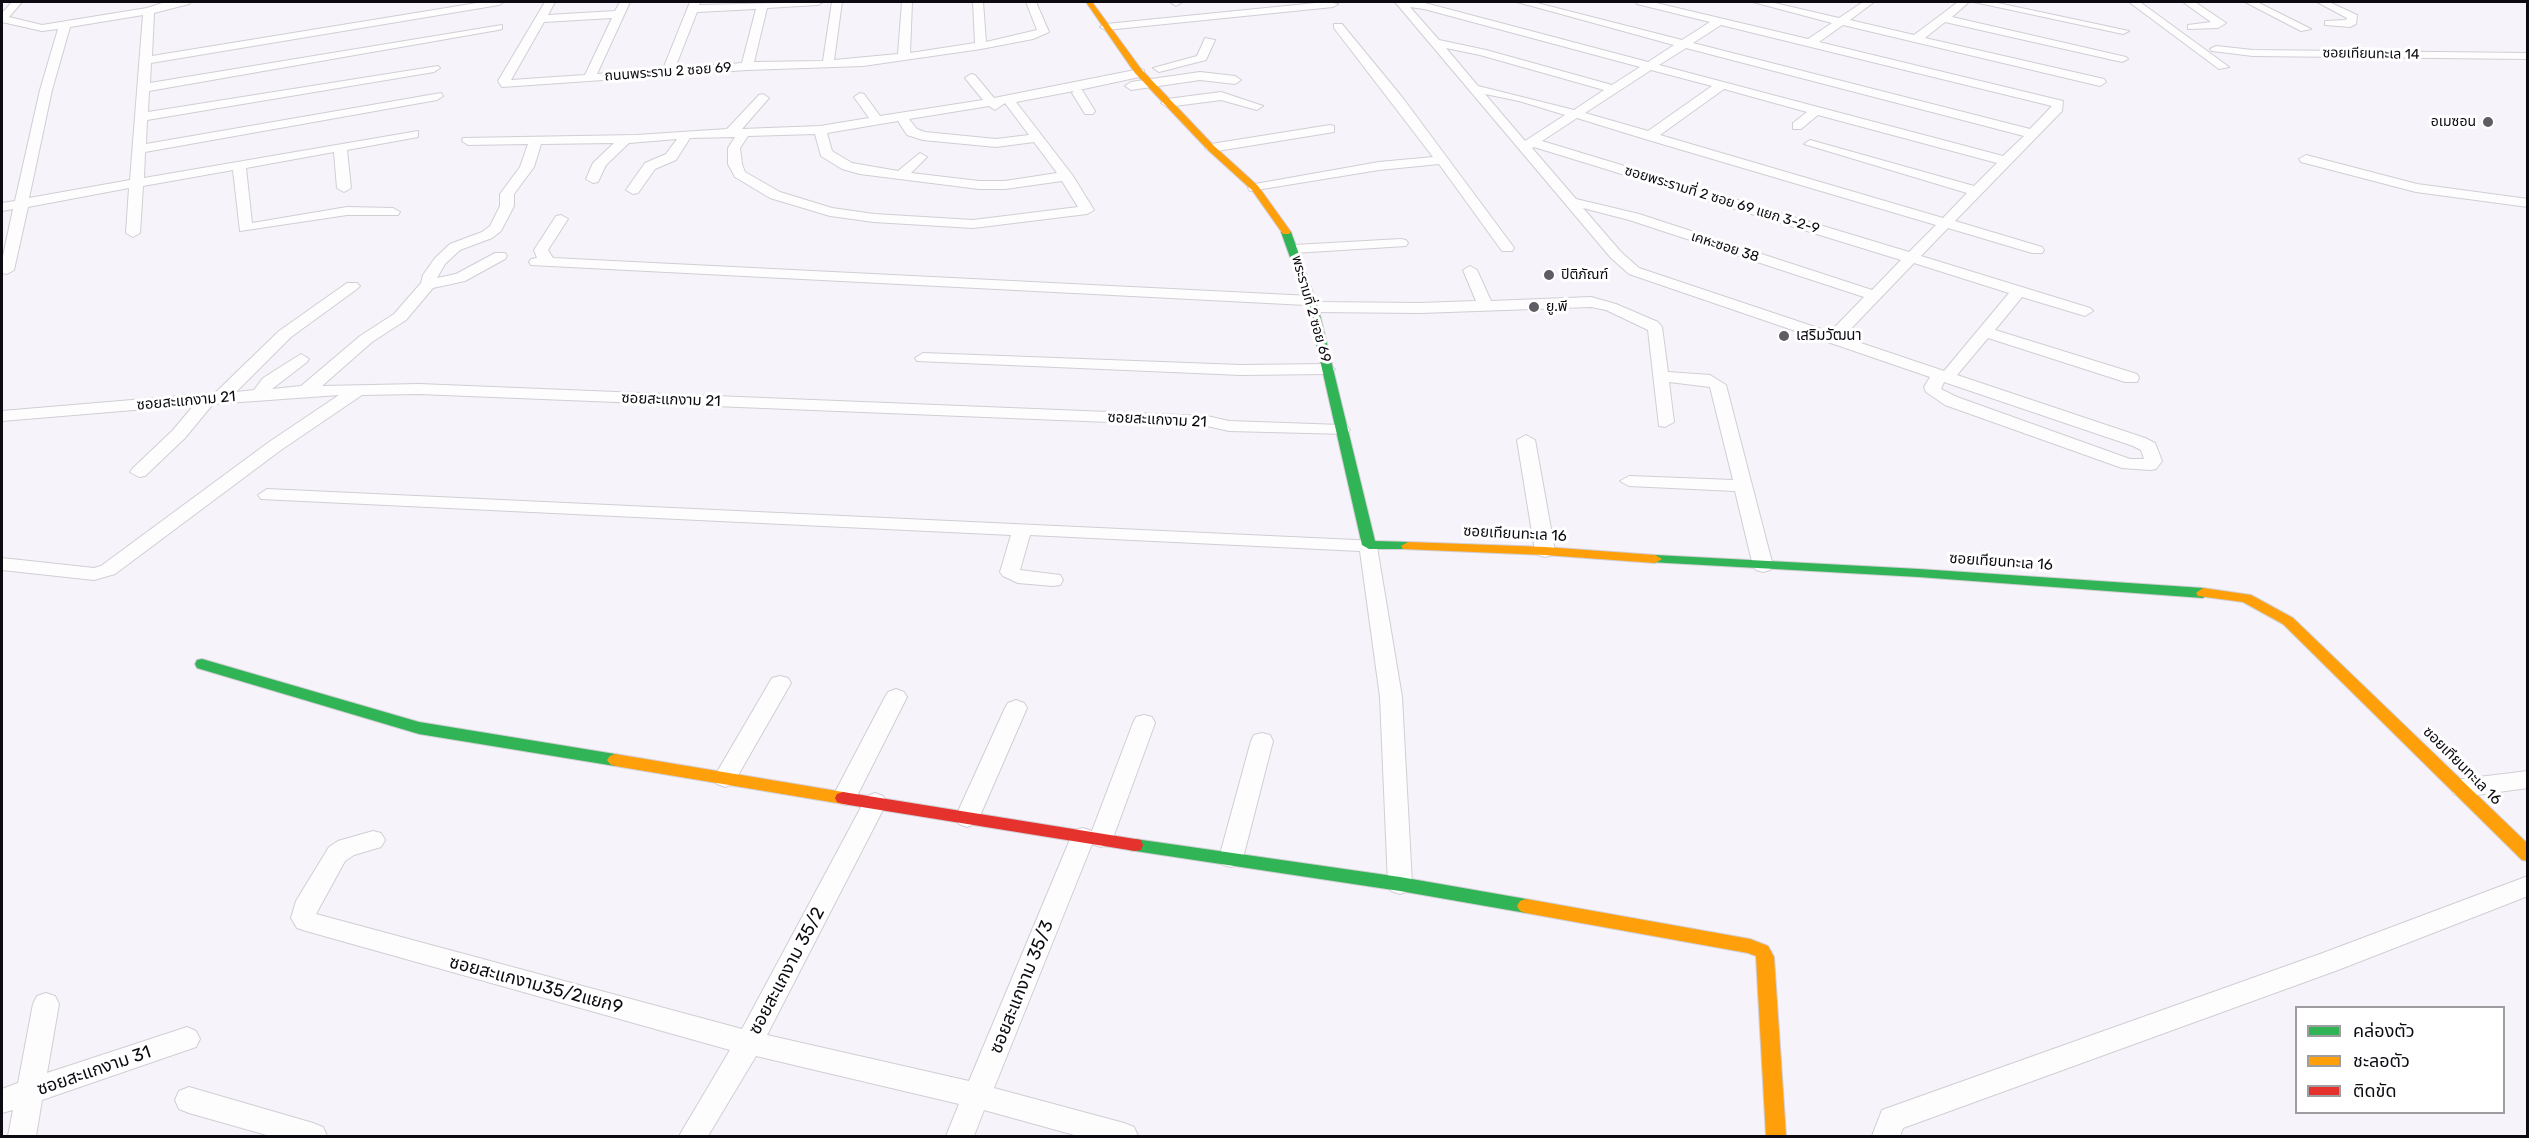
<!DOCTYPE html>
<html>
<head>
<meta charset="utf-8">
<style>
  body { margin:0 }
  #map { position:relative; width:2529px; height:1138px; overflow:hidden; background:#f6f3fa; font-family:Rubik,"Noto Sans Thai",sans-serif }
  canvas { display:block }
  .frame { position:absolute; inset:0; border:3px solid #0d0a11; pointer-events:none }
  .legend { position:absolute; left:2295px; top:1006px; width:210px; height:108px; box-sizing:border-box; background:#fff; border:2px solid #9e9da0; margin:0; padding:8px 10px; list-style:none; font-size:18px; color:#0d0a11 }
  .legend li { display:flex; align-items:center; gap:12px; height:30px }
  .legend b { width:30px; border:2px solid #9e9da0 }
</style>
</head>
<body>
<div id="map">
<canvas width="2529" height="1138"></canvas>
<div class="frame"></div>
<ul class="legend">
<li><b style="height:8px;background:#30b455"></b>คล่องตัว</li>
<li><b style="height:8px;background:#ff9f0a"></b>ชะลอตัว</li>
<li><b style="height:8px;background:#e5322d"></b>ติดขัด</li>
</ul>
</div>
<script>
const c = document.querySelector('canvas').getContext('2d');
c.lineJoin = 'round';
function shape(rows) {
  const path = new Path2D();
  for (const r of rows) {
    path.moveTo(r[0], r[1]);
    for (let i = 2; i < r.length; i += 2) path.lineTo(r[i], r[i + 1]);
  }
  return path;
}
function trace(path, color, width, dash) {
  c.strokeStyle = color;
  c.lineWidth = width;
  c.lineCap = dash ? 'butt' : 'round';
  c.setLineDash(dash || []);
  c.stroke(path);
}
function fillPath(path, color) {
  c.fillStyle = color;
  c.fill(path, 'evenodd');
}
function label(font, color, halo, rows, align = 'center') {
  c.font = font + ' Rubik,"Noto Sans Thai",sans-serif';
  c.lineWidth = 6;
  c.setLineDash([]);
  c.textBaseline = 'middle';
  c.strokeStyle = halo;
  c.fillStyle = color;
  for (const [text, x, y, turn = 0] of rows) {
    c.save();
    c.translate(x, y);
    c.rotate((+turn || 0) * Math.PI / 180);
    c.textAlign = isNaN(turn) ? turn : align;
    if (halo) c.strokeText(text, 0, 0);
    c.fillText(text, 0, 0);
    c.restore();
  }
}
const street = shape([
  [12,2,22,2,9,17,42,25,147,8,165,2,190,2,189,4,154,13,152,56,483,2,504,2,499,5,151,63,150,83,502,25,502,29,498,30,149,91,148,112,438,66,440,68,434,72,147,120,146,144,441,93,443,96,437,100,145,152,144,178,418,131,418,137,347,150,351,188,344,192,337,188,334,152,246,168,252,223,347,207,393,208,400,212,398,215,347,215,240,231,233,170,143,186,140,233,133,237,126,233,129,188,28,207,14,270,7,274,2,273,2,261,13,209,2,211,2,203,15,201,40,90,58,29,42,31,2,22,2,13,12,2],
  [143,15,130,180,29,198,52,90,70,27,143,15],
  [545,2,555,2,548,15,615,11,620,2,630,2,597,74,663,69,690,2,700,2,699,5,823,2,818,5,767,8,754,62,823,61,832,2,842,2,834,60,898,54,902,2,912,2,910,53,975,43,973,2,983,2,986,42,1037,30,1026,2,1036,2,1049,32,1033,39,981,49,863,66,747,70,502,87,498,81,545,2],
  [756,9,742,63,675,68,697,12,756,9],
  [612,18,585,75,511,80,544,22,612,18],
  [1170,2,1180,2,1181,3,1176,6,1170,2],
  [1326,2,1338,4,1333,7,1106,30,1100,27,1106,24,1326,2],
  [1395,2,1425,3,1648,62,1674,45,1517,2,1533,2,1682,40,1710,22,1637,4,1636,2,1652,2,1808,39,1832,23,1753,2,1770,2,1839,18,1863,2,1874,2,1850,20,1914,35,1958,2,1969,2,1952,17,2126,57,2128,59,2122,62,1945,22,1925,38,2104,79,2106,82,2100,86,1843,25,1819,42,2063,101,2062,111,1955,221,2042,247,2044,250,2042,253,2032,253,1948,228,1921,256,2090,308,2093,311,2085,316,2022,297,1995,330,2137,374,2139,378,2137,382,2125,382,1988,338,1957,375,2145,438,2155,443,2162,461,2156,469,2150,470,2122,468,1945,405,1926,392,1924,387,1930,377,1629,274,1611,258,1395,2],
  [1410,7,1424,9,1640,67,1612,85,1486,50,1439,40,1410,7],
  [1721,25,2052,106,2030,129,1693,43,1721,25],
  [1446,48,1480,55,1604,90,1574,110,1478,86,1446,48],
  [1686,48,2024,136,2003,156,1659,65,1686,48],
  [1651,70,1712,86,1648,131,1585,113,1651,70],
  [1724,89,1807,112,1793,123,1793,129,1801,129,1818,115,1997,163,1974,186,1810,140,1804,144,1967,193,1943,218,1660,135,1724,89],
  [1485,94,1519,101,1565,115,1525,141,1485,94],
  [1577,118,1645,139,1936,225,1909,252,1542,141,1577,118],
  [1534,147,1901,260,1872,290,1639,214,1576,199,1532,148,1534,147],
  [1583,208,1629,220,1864,297,1830,332,1639,268,1621,252,1583,208],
  [1914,263,2009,293,1944,371,1843,337,1914,263],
  [1944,382,2133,446,2141,450,2144,459,2130,459,1957,397,1941,389,1944,382],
  [1974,2,1993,2,2129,31,2123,34,1974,2],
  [2129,2,2140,2,2229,67,2219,69,2129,2],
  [2183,2,2195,2,2226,23,2218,28,2188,29,2188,25,2211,22,2183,2],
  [2245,2,2257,2,2311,29,2301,31,2245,2],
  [2317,2,2329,2,2357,15,2356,24,2350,27,2325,25,2325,21,2346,20,2347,18,2317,2],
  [1334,24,1342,24,1402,97,1512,245,1514,248,1512,251,1502,251,1439,164,1379,170,1250,191,1248,188,1255,184,1379,162,1433,157,1334,28,1334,24],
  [1205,38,1215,40,1206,60,1159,72,1153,68,1197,56,1205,38],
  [2216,46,2253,50,2528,53,2528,59,2253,56,2212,51,2210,49,2216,46],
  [1140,69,1144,70,1144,76,1079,90,1082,90,1095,111,1093,114,1085,114,1072,93,1074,91,1016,102,1073,176,1094,210,1087,214,973,228,874,222,830,216,770,198,735,177,728,164,728,148,735,137,690,138,676,160,655,169,638,193,633,194,626,190,645,163,666,154,677,139,629,143,606,165,598,182,593,183,586,179,593,163,614,143,541,144,534,167,514,194,514,206,501,231,492,238,460,250,445,264,437,278,456,274,495,253,505,253,507,256,505,259,465,281,433,288,406,320,372,342,322,386,419,384,1207,416,1229,421,1341,425,1347,426,1350,430,1347,434,1229,431,1207,426,419,394,362,395,281,450,115,574,94,580,2,570,2,558,94,568,101,566,269,442,339,395,213,404,185,438,145,476,139,477,130,472,133,468,173,430,194,405,2,421,2,411,215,393,279,331,347,283,357,283,360,286,357,289,291,337,236,392,254,390,263,378,301,354,309,359,307,362,272,389,301,386,360,336,394,314,421,283,423,275,435,258,450,244,482,232,490,226,500,206,500,194,520,167,528,144,468,145,462,141,463,138,636,135,727,129,759,95,763,94,769,98,742,129,820,126,869,118,854,97,860,93,864,94,880,116,983,100,965,78,971,74,975,75,994,98,1140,69],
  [1005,103,1029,135,996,139,925,132,917,129,909,119,989,106,995,110,1005,103],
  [898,121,907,135,923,140,996,147,1034,142,1057,173,1005,181,979,181,911,173,927,157,920,153,898,171,852,163,832,151,827,133,898,121],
  [815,134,821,156,842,169,860,174,979,189,1005,189,1062,181,1078,207,973,220,874,214,832,208,780,192,745,172,742,164,740,148,748,136,815,134],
  [1200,72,1235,76,1241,80,1235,84,1200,80,1131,90,1125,86,1131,82,1200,72],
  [1221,92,1263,106,1257,110,1221,100,1167,107,1161,103,1167,99,1221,92],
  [1330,125,1334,126,1334,132,1211,152,1205,148,1211,144,1330,125],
  [2306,155,2417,184,2528,199,2528,207,2416,192,2301,162,2299,159,2306,155],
  [561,215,568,219,548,250,553,258,1311,296,1316,298,1318,302,1420,303,1476,301,1463,270,1470,266,1477,270,1491,301,1591,297,1616,304,1658,322,1662,327,1668,372,1710,375,1726,385,1773,566,1770,570,1763,572,1756,570,1753,566,1735,491,1629,486,1620,481,1629,476,1733,480,1710,387,1669,382,1674,422,1665,427,1659,426,1648,330,1606,310,1591,307,1420,313,1313,312,1308,310,1306,305,531,265,529,262,531,259,537,258,534,250,556,216,561,215],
  [1401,239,1406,240,1408,243,1406,246,1294,253,1287,249,1294,245,1401,239],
  [923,353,1241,365,1327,364,1335,369,1327,374,1241,375,917,361,915,358,923,353],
  [1526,435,1535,440,1555,551,1552,555,1545,557,1538,555,1535,551,1517,440,1526,435],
  [267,489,1376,541,1402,697,1412,884,1409,891,1400,894,1391,891,1388,884,1380,697,1360,551,1030,535,1020,570,1060,575,1063,580,1060,585,1053,586,1018,583,1003,576,1000,572,1011,535,261,499,258,495,267,489],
  [780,676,788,678,791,683,733,784,725,787,717,784,714,778,717,772,772,678,780,676],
  [896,689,904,692,907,697,857,796,853,802,845,805,837,802,833,796,885,697,888,692,896,689],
  [1016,700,1024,703,1027,708,979,818,975,824,967,827,959,824,955,818,1005,708,1008,703,1016,700],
  [1144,715,1152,717,1155,723,1113,838,1109,845,1101,847,1092,844,994,1088,1124,1123,1134,1127,1138,1136,1078,1136,984,1110,974,1136,946,1136,959,1104,756,1056,708,1136,679,1136,730,1050,306,931,297,928,291,918,296,901,329,847,338,841,373,831,381,833,385,840,381,847,354,855,345,861,316,914,742,1029,867,796,875,793,883,796,887,802,767,1035,969,1081,1071,837,1075,830,1083,828,1092,831,1133,723,1136,717,1144,715],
  [1262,733,1270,735,1273,741,1243,858,1239,865,1231,867,1223,865,1219,858,1251,741,1254,735,1262,733],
  [2528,771,2528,788,2462,797,2454,794,2451,788,2454,782,2462,779,2528,771],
  [2528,876,2528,896,2338,970,1903,1128,1900,1136,1872,1136,1882,1110,2320,954,2528,876],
  [46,993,55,996,59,1004,47,1073,187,1027,196,1031,200,1039,196,1047,42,1100,36,1136,8,1136,13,1110,2,1113,2,1089,18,1083,33,1004,37,996,46,993],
  [189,1087,313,1123,323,1127,327,1136,270,1136,189,1113,179,1109,175,1100,179,1091,189,1087]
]);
const fast = shape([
  [1286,229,1291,232,1318,307,1375,541,1408,542,1415,546,1413,549,1369,549,1362,545,1308,307,1281,232,1286,229],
  [1655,555,1919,569,2203,588,2210,593,2203,598,1919,577,1650,562,1648,559,1650,556,1655,555],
  [202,659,419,722,615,754,620,756,623,760,620,764,615,766,419,734,197,668,195,664,197,660,202,659],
  [1135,839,1400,877,1526,899,1532,901,1535,906,1532,911,1526,913,1400,891,1135,851,1129,850,1127,845,1129,840,1135,839]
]);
const slow = shape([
  [1086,2,1092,2,1141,69,1214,146,1258,186,1291,232,1289,234,1283,234,1252,190,1208,150,1135,73,1086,2],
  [1408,542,1545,547,1655,555,1662,559,1655,563,1545,555,1403,549,1401,546,1408,542],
  [2203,588,2251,595,2293,618,2528,844,2528,861,2522,860,2283,624,2243,602,2198,596,2196,593,2203,588],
  [615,754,843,792,849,794,851,798,849,802,843,804,615,766,610,764,607,760,610,756,615,754],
  [1526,899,1750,939,1768,946,1774,957,1786,1136,1766,1136,1756,956,1748,953,1526,913,1520,911,1517,906,1520,901,1526,899]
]);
const jam = shape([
  [843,792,1135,839,1141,840,1143,845,1141,850,1135,851,843,804,837,802,835,798,837,794,843,792]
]);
const markers = [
  [2488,122,6,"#5f5c63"],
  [1549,275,6,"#5f5c63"],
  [1534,307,6,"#5f5c63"],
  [1784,336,6,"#5f5c63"]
];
const farStreetnames = [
  ["ซอยเทียนทะเล 14",2371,54,1],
  ["ถนนพระราม 2 ซอย 69",668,72,-4],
  ["ซอยพระรามที่ 2 ซอย 69 แยก 3-2-9",1722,200,17],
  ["เคหะซอย 38",1725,247,18],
  ["พระรามที่ 2 ซอย 69",1311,309,74]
];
const farPoinames = [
  ["อเมซอน",2476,122,"right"],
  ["ปิติภัณฑ์",1561,275],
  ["ยู.พี",1546,307]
];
const poiNames = [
  ["เสริมวัฒนา",1796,336]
];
const streetNames = [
  ["ซอยสะแกงาม 21",671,400,2],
  ["ซอยสะแกงาม 21",186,401,-5],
  ["ซอยสะแกงาม 21",1157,420,3],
  ["ซอยเทียนทะเล 16",1515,534,3],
  ["ซอยเทียนทะเล 16",2001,562,4],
  ["ซอยเทียนทะเล 16",2462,766,45]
];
const nearStreetnames = [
  ["ซอยสะแกงาม 35/2",787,971,-62],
  ["ซอยสะแกงาม35/2แยก9",536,985,15],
  ["ซอยสะแกงาม 35/3",1022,987,-68],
  ["ซอยสะแกงาม 31",94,1071,-19]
];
trace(street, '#d1ced4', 2);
trace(fast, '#d1ced4', 2);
trace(slow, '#d1ced4', 2);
trace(jam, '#d1ced4', 2);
fillPath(street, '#fefdfe');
fillPath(fast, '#30b455');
fillPath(slow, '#ff9f0a');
fillPath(jam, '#e5322d');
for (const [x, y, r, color] of markers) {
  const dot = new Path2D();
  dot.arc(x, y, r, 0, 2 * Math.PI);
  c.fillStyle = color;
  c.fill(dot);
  trace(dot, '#fff', 2);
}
label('14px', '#0d0a11', '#fff', farStreetnames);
label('14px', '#0d0a11', '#fff', farPoinames, 'left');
label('15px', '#0d0a11', '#fff', poiNames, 'left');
label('15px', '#0d0a11', '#fff', streetNames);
label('18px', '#0d0a11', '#fff', nearStreetnames);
</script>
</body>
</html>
